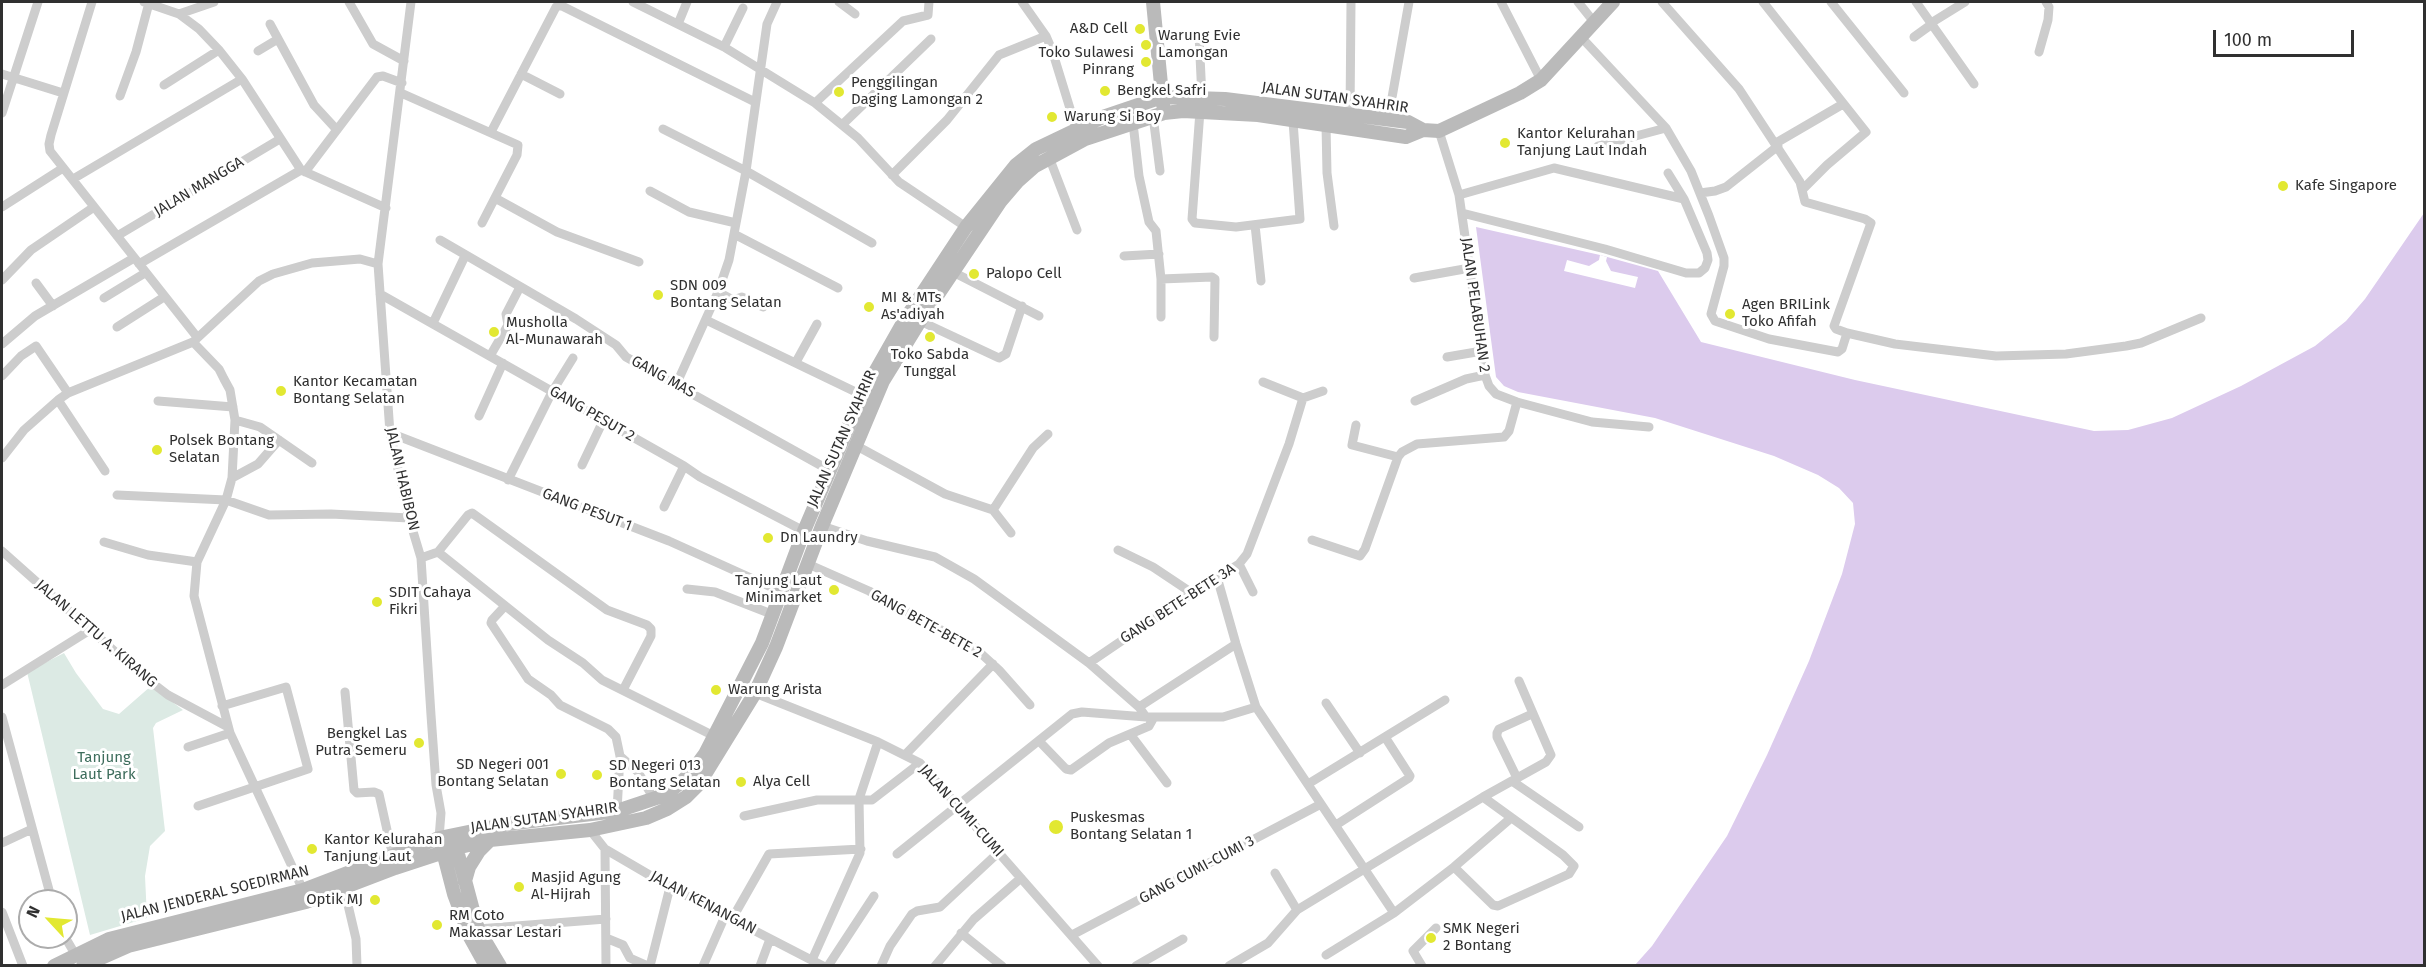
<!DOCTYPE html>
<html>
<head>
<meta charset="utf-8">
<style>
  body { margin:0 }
  #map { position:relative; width:2426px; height:967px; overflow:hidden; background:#fff; font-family:"Fira Sans",sans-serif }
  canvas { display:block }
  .frame { position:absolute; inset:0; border:3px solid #303030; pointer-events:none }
  .north { position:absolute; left:18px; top:889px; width:60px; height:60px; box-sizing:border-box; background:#fff; border:2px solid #acacac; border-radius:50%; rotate:296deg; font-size:16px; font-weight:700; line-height:24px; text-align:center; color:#303030 }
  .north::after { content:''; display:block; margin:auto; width:21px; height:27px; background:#e2e832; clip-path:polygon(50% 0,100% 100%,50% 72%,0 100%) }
  .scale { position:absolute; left:2213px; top:30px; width:141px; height:27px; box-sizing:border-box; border:3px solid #303030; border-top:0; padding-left:8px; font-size:18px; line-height:21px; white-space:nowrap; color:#303030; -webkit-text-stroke:4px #fff; paint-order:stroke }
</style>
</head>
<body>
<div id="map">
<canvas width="2426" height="967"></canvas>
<div class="frame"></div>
<div class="north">N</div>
<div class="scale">100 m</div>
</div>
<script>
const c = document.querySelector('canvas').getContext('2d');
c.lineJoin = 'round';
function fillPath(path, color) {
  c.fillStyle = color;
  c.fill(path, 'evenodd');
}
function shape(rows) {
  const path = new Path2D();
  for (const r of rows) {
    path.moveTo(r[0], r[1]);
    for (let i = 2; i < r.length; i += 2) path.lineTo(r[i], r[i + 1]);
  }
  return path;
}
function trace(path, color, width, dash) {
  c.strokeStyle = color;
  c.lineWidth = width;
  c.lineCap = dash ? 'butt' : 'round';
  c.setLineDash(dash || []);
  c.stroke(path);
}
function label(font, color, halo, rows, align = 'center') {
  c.font = font + ' "Fira Sans",sans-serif';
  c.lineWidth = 6;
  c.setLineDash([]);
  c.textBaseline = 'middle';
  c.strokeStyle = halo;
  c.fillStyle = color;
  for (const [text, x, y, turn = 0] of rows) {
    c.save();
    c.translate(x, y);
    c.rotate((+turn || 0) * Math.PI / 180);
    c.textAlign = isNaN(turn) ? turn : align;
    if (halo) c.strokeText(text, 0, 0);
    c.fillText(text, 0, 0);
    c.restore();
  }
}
const green = shape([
  [64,653,76,673,103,709,119,714,151,686,183,710,156,723,153,728,165,831,150,846,145,876,147,918,90,935,27,672]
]);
const water = shape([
  [2424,213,2424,965,1635,965,1652,946,1727,836,1767,755,1809,661,1842,574,1855,524,1853,503,1839,488,1818,475,1774,456,1655,418,1518,392,1504,386,1496,377,1476,227,1600,255,1658,271,1701,342,1855,380,2094,431,2128,430,2172,418,2241,386,2315,346,2346,321,2365,299]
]);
const pier = shape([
  [1600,255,1607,257,1606,261,1611,271,1638,277,1635,288,1564,271,1567,260,1589,266,1599,260]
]);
const street = shape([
  [92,2,51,135,49,144,50,151,197,337],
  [144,2,179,14,199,29,219,50,242,79,301,170,386,208],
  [349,2,373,44,404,61],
  [411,2,378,264,390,433,409,518,421,558,431,715,436,785,441,813,439,838],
  [633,2,724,47,815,103,858,138,899,182,966,227],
  [839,2,855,14],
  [1022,2,1046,36,1052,50,1076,128],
  [1501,2,1541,80],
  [1578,2,1594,22],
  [1662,2,1739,89,1800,182,1805,202,1865,219,1871,223,1834,326,1836,329,1847,333],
  [1763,2,1866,132,1827,165,1802,190],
  [1831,2,1904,93],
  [1916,2,1974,84],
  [179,14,214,2],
  [1931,23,1965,2],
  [270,24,314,105,337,130],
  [678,24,687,2],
  [1199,35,1202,98],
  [1581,37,1666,128,1691,171,1709,216,1724,258,1724,266,1711,314,1715,321,1769,339,1838,352,1842,349,1847,333,1895,344,1996,356,2066,354,2126,346,2141,343,2201,318],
  [1914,37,1932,24],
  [724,47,743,8],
  [258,51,278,39],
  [2039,52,2048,20,2049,7,2046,2],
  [2,74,63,93],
  [521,74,560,94],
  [164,85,219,50],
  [401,93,518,145,517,155,482,223],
  [120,96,136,52,149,3],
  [815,103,903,21,928,15,929,2],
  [1200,111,1192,219,1195,223,1236,227,1300,219,1293,121],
  [2,113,38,2],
  [1350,115,1351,2],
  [1153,116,1160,171],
  [1388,120,1409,2],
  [1133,123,1139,176,1149,222,1156,231,1161,279,1161,317],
  [843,124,931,39],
  [1326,125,1327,173,1334,226],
  [663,129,746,171,872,243],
  [1439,131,1459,195,1485,375,1489,386,1496,394,1517,402,1592,422,1649,427],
  [491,132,556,7,560,5,755,102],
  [1776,143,1843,104],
  [1598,146,1666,128],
  [1049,157,1077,230],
  [305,172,377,77,383,76,402,83],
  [892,175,947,120,999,55,1046,36],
  [73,179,242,79],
  [650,191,689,212,736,223],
  [1700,193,1715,191,1726,187,1778,146],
  [1459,195,1554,168,1684,199],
  [495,198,557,232,639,262],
  [2,207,63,168],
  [1462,213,1605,249,1686,273,1699,273,1705,268,1708,260,1707,253,1684,199,1668,173],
  [1255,225,1261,281],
  [734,234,838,288],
  [117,236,280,139],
  [440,240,576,319,616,345,626,357,829,470],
  [1124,256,1159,254],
  [139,264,301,170],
  [953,272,1039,316],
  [1414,278,1470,268],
  [1161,279,1212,277,1215,279,1214,337],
  [2,280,31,250,94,207],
  [36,283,53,306],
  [718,292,733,300,742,297,763,307],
  [380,294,684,466,700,477,804,531],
  [104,298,145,273],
  [706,320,862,395],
  [920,321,999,358,1006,354,1022,306],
  [433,323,465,256],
  [117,327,164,297],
  [193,342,219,369,224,379,230,390,235,420,232,478,226,500,197,562,194,596,230,733,303,890],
  [2,344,35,316,134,258],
  [490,356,508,325,506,314,520,287],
  [1447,357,1482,351],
  [796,362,817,324],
  [2,376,21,356,36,346,68,393],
  [1263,382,1303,398,1323,391],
  [676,385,718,292,729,260,746,171,767,24,777,2],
  [58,400,105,471],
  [158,401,233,407],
  [1415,401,1466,379,1485,375],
  [479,416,503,363],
  [235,420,260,427,312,463],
  [1356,425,1352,445,1398,457],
  [390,433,669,541,782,592],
  [855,445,945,494,993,510,1011,533],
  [2,458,24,430,58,400,68,393,193,342,259,281,273,274,312,263,360,259,378,264],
  [582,465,603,421],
  [232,478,258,464,279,440],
  [508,480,552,392,573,358],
  [117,495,226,500,269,515,331,514,409,518],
  [664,507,684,466],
  [993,510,1033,448,1048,434],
  [822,526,867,541,935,557,974,579,1089,663,1139,707,1146,717],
  [1312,540,1360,556,1365,549,1398,457,1402,452,1417,444,1504,437,1509,431,1517,402],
  [104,542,148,555,197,562],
  [1118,550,1153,567,1192,593],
  [2,551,138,672,168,695,228,727],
  [438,552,548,640,583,663,602,680,716,737],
  [421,558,438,552,468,515,472,513,607,610,647,625,651,629,651,636,623,690],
  [808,564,869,591,976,649,999,670,1030,705],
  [1239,564,1253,592],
  [1217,577,1236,644,1256,707],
  [687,589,715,592,774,615],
  [505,606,492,620,491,623,528,679,551,695,560,705,608,729,616,737,620,756,617,811],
  [1089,663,1192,593,1239,564,1247,554,1289,444,1303,398],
  [2,685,90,630],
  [345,692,354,790,357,793,374,792,379,794,393,857],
  [755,693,878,742,920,763,1098,966],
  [1326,703,1360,753],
  [1139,707,1236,644],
  [2,717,49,890,49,901],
  [1130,734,1167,783],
  [1039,741,1066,769,1071,770,1109,743,1149,726,1154,717],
  [188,747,230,733],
  [905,755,993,664],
  [620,756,638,772,654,799],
  [1517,778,1497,737,1497,733,1499,729,1532,714],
  [1512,781,1579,827],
  [1308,784,1445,700],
  [1483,797,1546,762,1551,755,1519,681],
  [198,806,308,769,286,687,222,706],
  [744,816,817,800,872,800,920,763],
  [1336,825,1409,778,1410,776,1385,737],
  [590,830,605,849,670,887,823,966],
  [2,843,32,829],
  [605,849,606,966],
  [897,854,1072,714,1082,712,1146,717,1223,717,1256,707,1394,913],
  [1275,873,1297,910],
  [344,888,356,939,357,966],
  [2,912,23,966],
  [732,919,769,854,861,849],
  [478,929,606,919],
  [961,933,1002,966],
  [1072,935,1321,804],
  [65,937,75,954],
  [606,938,623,945,630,958,648,966],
  [1326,955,1394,913,1454,867,1511,818],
  [812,960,860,853,859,799,878,742],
  [650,966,670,887],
  [703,966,725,916],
  [760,966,770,939],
  [828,966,874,896],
  [881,966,890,946,912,914,917,911,940,907,999,852],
  [935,966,974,919,1021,878],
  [1136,966,1183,939],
  [1229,966,1268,943,1297,910,1483,797,1563,855,1574,866,1569,874,1498,906,1493,905,1454,867],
  [1422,966,1413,951,1436,928]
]);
const secondary = shape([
  [1153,2,1163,105],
  [454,839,478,929,500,966],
  [441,844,454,894,470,937,486,966],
  [465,881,469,867,479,851,490,840],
  [54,966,109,939,303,890,439,838,507,824,617,811,665,795,680,783,691,773,705,754,762,643,804,531,862,395,904,321,966,227,1016,165,1036,149,1103,117,1162,97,1225,99,1408,122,1423,130],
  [83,966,128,946,306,902,395,868,456,848,490,840,590,830,646,818,667,809,686,797,699,784,755,693,776,647,822,526,883,381,920,321,1000,202,1018,181,1035,166,1085,139,1164,113,1183,111,1258,115,1406,137,1423,130,1439,131,1520,93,1541,80,1613,2]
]);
const markers = [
  [1140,29,6,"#e2e832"],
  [1146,45,6,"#e2e832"],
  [1146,62,6,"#e2e832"],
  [1105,91,6,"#e2e832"],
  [839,92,6,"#e2e832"],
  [1052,117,6,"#e2e832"],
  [1505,143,6,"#e2e832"],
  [2283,186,6,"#e2e832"],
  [974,274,6,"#e2e832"],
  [658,295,6,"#e2e832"],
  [869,307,6,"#e2e832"],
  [1730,314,6,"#e2e832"],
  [494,332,6,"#e2e832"],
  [930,337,6,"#e2e832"],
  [281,391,6,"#e2e832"],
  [157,450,6,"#e2e832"],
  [768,538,6,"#e2e832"],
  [834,590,6,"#e2e832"],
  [377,602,6,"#e2e832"],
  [716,690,6,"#e2e832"],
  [419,743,6,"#e2e832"],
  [561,774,6,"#e2e832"],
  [597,775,6,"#e2e832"],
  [741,782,6,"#e2e832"],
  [1056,827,8,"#e2e832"],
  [312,849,6,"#e2e832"],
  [519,887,6,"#e2e832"],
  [375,900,6,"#e2e832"],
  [437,925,6,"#e2e832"],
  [1431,938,6,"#e2e832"]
];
const poiNames = [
  ["A&D Cell",1128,29,"right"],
  ["Warung Evie",1158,36],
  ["Lamongan",1158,53],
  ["Toko Sulawesi",1134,53,"right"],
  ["Pinrang",1134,70,"right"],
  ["Penggilingan",851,83],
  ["Daging Lamongan 2",851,100],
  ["Bengkel Safri",1117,91],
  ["Warung Si Boy",1064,117],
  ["Kantor Kelurahan",1517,134],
  ["Tanjung Laut Indah",1517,151],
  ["Kafe Singapore",2295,186],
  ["Palopo Cell",986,274],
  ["SDN 009",670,286],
  ["Bontang Selatan",670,303],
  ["MI & MTs",881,298],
  ["As'adiyah",881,315],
  ["Agen BRILink",1742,305],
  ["Toko Afifah",1742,322],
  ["Musholla",506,323],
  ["Al-Munawarah",506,340],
  ["Toko Sabda",930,355,"center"],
  ["Tunggal",930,372,"center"],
  ["Kantor Kecamatan",293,382],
  ["Bontang Selatan",293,399],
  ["Polsek Bontang",169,441],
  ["Selatan",169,458],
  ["Dn Laundry",780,538],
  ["Tanjung Laut",822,581,"right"],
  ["Minimarket",822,598,"right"],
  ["SDIT Cahaya",389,593],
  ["Fikri",389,610],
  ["Warung Arista",728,690],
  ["Bengkel Las",407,734,"right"],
  ["Putra Semeru",407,751,"right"],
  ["SD Negeri 001",549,765,"right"],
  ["Bontang Selatan",549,782,"right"],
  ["SD Negeri 013",609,766],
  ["Bontang Selatan",609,783],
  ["Alya Cell",753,782],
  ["Puskesmas",1070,818],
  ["Bontang Selatan 1",1070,835],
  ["Kantor Kelurahan",324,840],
  ["Tanjung Laut",324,857],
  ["Masjid Agung",531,878],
  ["Al-Hijrah",531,895],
  ["Optik MJ",363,900,"right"],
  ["RM Coto",449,916],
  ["Makassar Lestari",449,933],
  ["SMK Negeri",1443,929],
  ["2 Bontang",1443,946]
];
const streetNames = [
  ["JALAN SUTAN SYAHRIR",1335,98,8],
  ["JALAN MANGGA",199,187,-31],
  ["JALAN PELABUHAN 2",1475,305,82],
  ["GANG MAS",663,377,29],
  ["GANG PESUT 2",592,414,30],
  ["JALAN SUTAN SYAHRIR",842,439,-66],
  ["JALAN HABIBON",402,479,77],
  ["GANG PESUT 1",587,510,21],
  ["GANG BETE-BETE 3A",1178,604,-33],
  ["GANG BETE-BETE 2",926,624,29],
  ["JALAN LETTU A. KIRANG",96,634,41],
  ["JALAN CUMI-CUMI",961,811,48],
  ["JALAN SUTAN SYAHRIR",544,818,-8],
  ["GANG CUMI-CUMI 3",1197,870,-28],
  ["JALAN JENDERAL SOEDIRMAN",215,894,-14],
  ["JALAN KENANGAN",703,903,28]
];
const parkNames = [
  ["Tanjung",104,758],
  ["Laut Park",104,775]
];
fillPath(green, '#dceae4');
fillPath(water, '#dccbed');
fillPath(pier, '#fff');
trace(street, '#cdcdcd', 9);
trace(secondary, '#bababa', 14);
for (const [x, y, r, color] of markers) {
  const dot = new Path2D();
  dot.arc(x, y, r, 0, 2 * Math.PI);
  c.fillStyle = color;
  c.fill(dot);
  trace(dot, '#fff', 2);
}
label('15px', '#303030', '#fff', poiNames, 'left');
label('15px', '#303030', '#fff', streetNames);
label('15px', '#3d6d5c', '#fff', parkNames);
</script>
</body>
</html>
